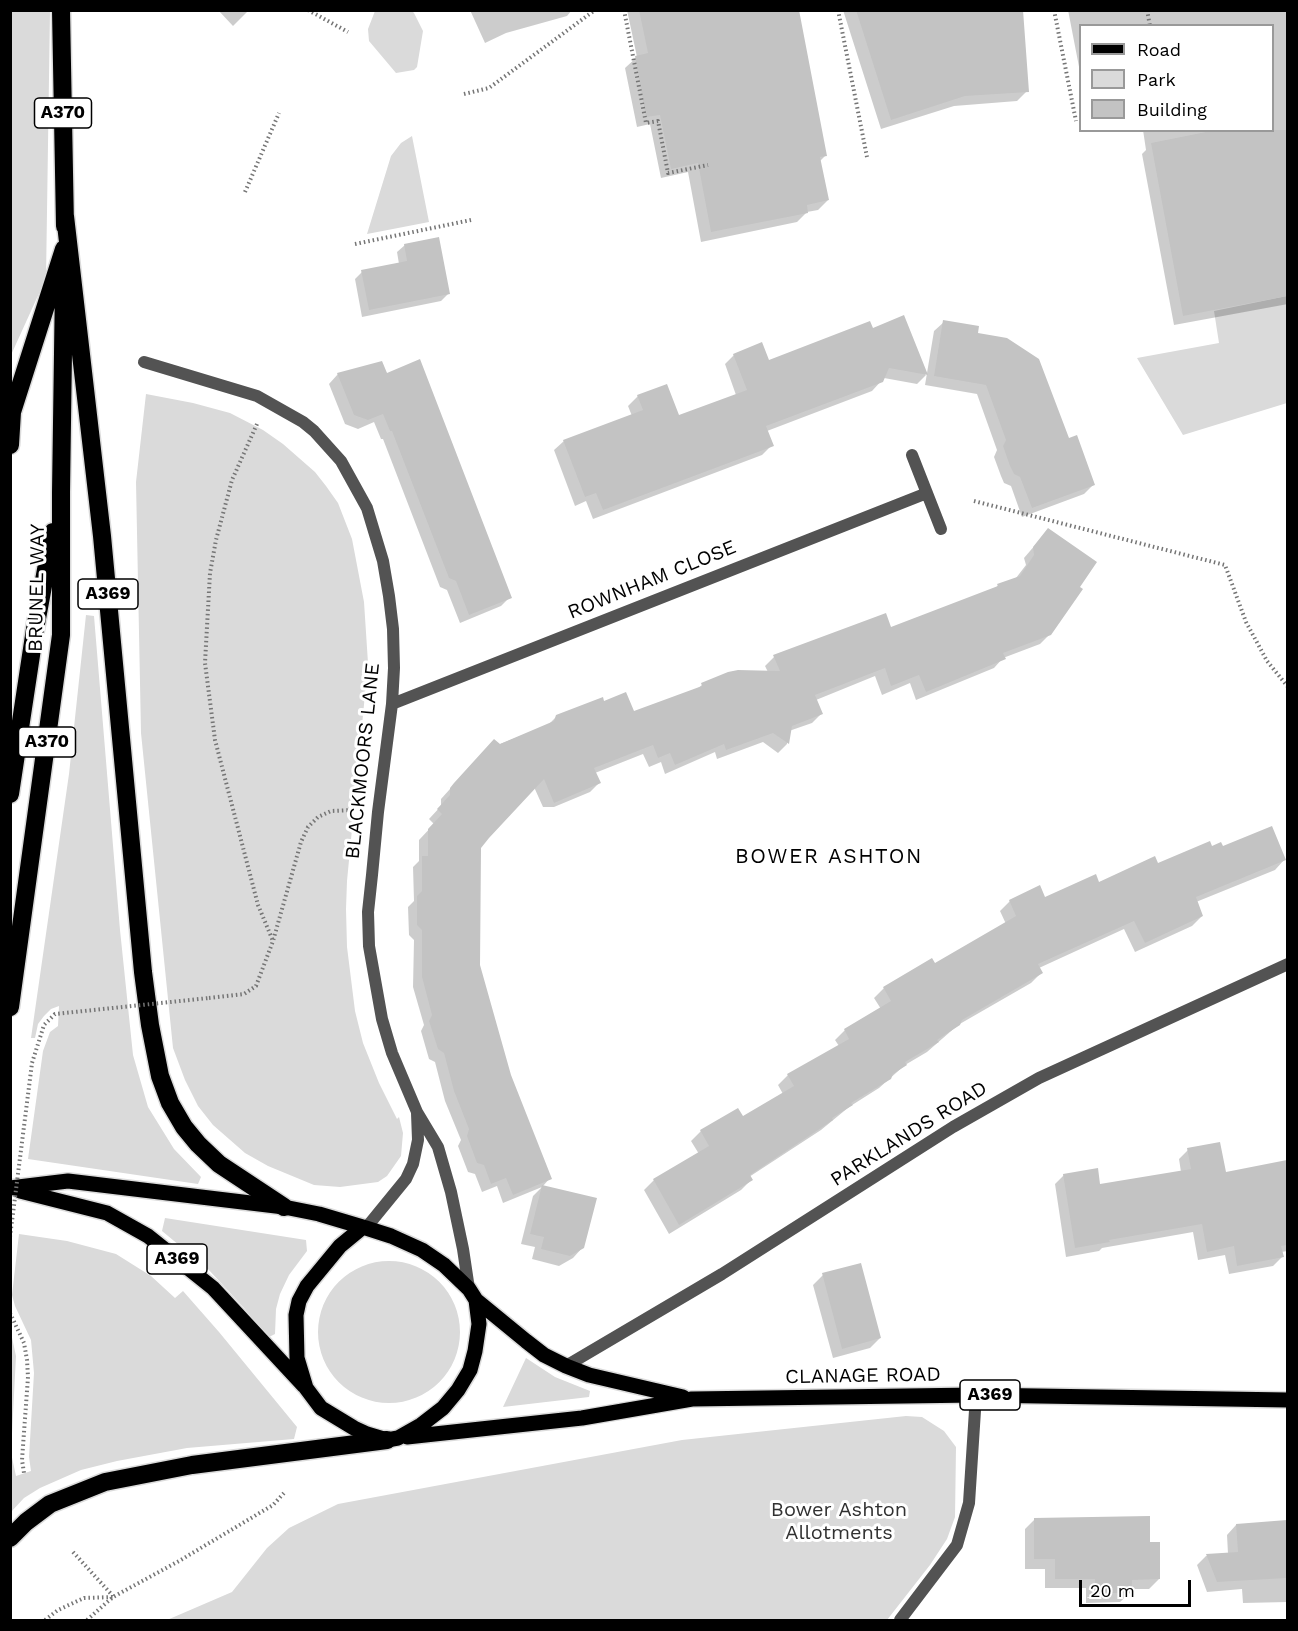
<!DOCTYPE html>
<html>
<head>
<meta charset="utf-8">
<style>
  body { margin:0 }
  #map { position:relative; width:1298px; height:1631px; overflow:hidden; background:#fff; font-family:"Work Sans",sans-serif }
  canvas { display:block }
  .frame { position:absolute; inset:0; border:12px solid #000; pointer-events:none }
  .legend { position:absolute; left:1079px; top:24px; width:195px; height:108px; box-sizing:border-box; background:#fff; border:2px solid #999; margin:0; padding:8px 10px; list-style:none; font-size:18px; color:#000 }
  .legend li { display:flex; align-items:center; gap:12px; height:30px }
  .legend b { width:30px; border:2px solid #999 }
  .scale { position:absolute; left:1079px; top:1580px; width:112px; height:27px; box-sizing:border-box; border:3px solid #000; border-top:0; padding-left:8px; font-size:18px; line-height:21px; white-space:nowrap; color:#000; -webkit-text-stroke:4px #fff; paint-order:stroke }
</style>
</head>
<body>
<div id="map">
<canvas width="1298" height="1631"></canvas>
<div class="frame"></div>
<ul class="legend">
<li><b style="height:8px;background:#000"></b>Road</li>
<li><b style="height:16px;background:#dadada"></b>Park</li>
<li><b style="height:16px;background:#c3c3c3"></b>Building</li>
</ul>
<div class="scale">20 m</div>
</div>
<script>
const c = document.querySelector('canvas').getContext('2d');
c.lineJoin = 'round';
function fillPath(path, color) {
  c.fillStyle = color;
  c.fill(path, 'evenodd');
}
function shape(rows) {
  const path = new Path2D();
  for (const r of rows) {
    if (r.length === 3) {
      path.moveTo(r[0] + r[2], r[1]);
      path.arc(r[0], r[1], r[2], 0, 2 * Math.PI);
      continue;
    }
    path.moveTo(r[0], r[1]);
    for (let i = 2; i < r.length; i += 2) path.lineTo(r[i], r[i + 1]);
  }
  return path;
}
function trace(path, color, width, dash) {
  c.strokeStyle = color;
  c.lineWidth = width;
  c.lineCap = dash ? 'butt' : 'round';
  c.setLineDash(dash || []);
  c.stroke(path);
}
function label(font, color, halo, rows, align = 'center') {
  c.font = font + ' "Work Sans",sans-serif';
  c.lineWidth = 6;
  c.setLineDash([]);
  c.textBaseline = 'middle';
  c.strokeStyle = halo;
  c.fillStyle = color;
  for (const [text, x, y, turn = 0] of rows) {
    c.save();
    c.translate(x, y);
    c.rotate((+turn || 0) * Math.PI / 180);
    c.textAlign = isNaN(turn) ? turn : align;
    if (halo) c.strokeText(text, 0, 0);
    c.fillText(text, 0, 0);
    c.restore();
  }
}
const green = shape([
  [11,11,50,11,46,278,11,355],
  [375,11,412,11,414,13,423,31,417,67,414,70,396,73,369,41,368,29],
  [412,136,429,222,367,234,391,156,401,143],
  [1287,296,1287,403,1183,435,1137,358,1219,343,1214,311],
  [146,394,193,403,230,413,263,430,283,444,315,472,326,486,338,503,352,539,364,602,368,663,347,881,346,909,347,947,355,1011,363,1043,379,1083,397,1119,399,1117,403,1133,401,1156,387,1176,378,1182,340,1187,314,1185,268,1166,245,1153,213,1125,198,1106,185,1080,173,1048,141,733,136,482],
  [86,615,94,616,120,930,133,1055,148,1107,174,1149,201,1177,198,1184,28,1159,43,1051,50,1032,58,1026,59,1006,51,1009,44,1016,38,1024,35,1038,31,1038,69,774],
  [165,1218,306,1240,307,1251,289,1275,280,1294,276,1309,275,1334,267,1338,244,1308,208,1269,162,1231],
  [19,1234,67,1241,116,1254,151,1276,175,1298,183,1291,219,1332,297,1427,294,1439,187,1448,117,1461,81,1470,40,1488,24,1498,11,1512,11,1333,16,1356,11,1453,16,1476,31,1471,29,1457,34,1373,31,1340,15,1306,12,1295],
  [389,1332,71],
  [526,1358,555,1377,590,1391,589,1397,503,1407],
  [906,1416,922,1417,944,1431,956,1447,955,1517,947,1539,930,1565,887,1620,167,1620,232,1592,267,1548,289,1528,338,1504,682,1440]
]);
const shadow = shape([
  [218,10,249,10,233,26],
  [470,10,572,10,567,16,506,33,485,43],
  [627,10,797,10,826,155,820,161,828,200,818,210,807,212,797,222,701,242,688,172,661,178,650,124,637,127,625,68,637,57],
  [843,10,1022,10,1027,91,1017,101,954,106,881,129],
  [1068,10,1288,10,1288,304,1174,325,1142,154,1146,150,1143,130,1272,130,1272,26,1080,26,1080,72],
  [405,245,448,294,441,301,362,317,355,279,362,272,399,264,397,252],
  [944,322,976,335,1068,440,1094,484,1084,494,1022,517,1011,486,1004,483,1001,476,994,457,997,450,977,394,925,385,934,331],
  [872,330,926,375,917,384,884,378,872,391,767,431,772,445,762,455,593,519,586,501,575,506,554,450,564,441,632,416,628,406,638,396,678,417,736,395,725,364,734,355,768,361],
  [381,363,510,597,501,606,460,623,447,590,440,587,383,439,381,439,374,422,358,429,345,424,329,384,338,374],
  [1048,530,1050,634,1040,644,1003,658,994,668,916,700,910,683,882,695,875,676,816,700,821,714,812,723,789,731,787,744,778,753,763,742,717,759,715,752,665,774,661,762,649,767,643,754,595,773,599,783,590,792,554,807,543,807,534,787,480,847,479,966,509,1075,550,1178,543,1186,583,1247,573,1258,559,1266,532,1259,535,1247,521,1244,533,1196,542,1187,503,1203,497,1186,482,1192,475,1174,468,1172,458,1146,461,1140,445,1101,435,1062,429,1059,421,1031,424,1025,413,987,414,940,409,935,408,907,414,901,413,867,419,861,419,840,434,824,429,819,441,806,441,799,485,750,548,725,557,716,603,702,633,713,697,689,702,685,768,672,765,666,774,657,890,629,995,589,998,585,1016,578,1026,565,1024,558],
  [1211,848,1222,848,1284,860,1275,870,1196,902,1202,916,1192,926,1135,952,1124,929,1039,968,1041,973,1031,983,958,1025,927,1052,905,1065,879,1088,849,1107,821,1130,749,1177,751,1180,741,1190,669,1234,644,1190,654,1180,699,1154,691,1141,701,1131,743,1118,783,1094,778,1085,788,1075,839,1046,835,1040,845,1030,881,1009,874,998,884,988,934,965,1006,924,1000,911,1010,901,1044,899],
  [1188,1150,1225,1174,1288,1162,1288,1251,1281,1252,1282,1257,1273,1266,1229,1274,1225,1255,1198,1260,1193,1232,1102,1248,1099,1251,1066,1257,1055,1184,1064,1175,1099,1186,1181,1172,1179,1159],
  [823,1275,880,1338,870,1348,833,1358,813,1285],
  [1035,1519,1148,1544,1159,1579,1149,1589,1130,1589,1130,1593,1120,1602,1086,1603,1086,1588,1045,1588,1045,1569,1025,1569,1025,1529],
  [1288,1522,1288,1602,1243,1603,1242,1589,1207,1592,1197,1565,1206,1556,1228,1554,1227,1535,1236,1525]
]);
const building = shape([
  [639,10,799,10,827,156,820,157,829,200,807,205,808,213,711,232,698,163,671,169,660,115,646,117,635,56,648,53],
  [856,10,1023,10,1029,92,965,96,891,120],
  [1216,130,1287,130,1287,296,1183,316,1151,143],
  [439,237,450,294,369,310,361,270,407,261,404,244],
  [904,315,928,375,889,368,883,382,766,426,774,446,603,510,596,493,585,497,563,440,643,410,637,395,667,384,679,415,747,390,733,354,762,342,769,360,870,321,873,328],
  [943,320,979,326,978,333,1007,338,1039,359,1069,438,1077,435,1095,485,1032,508,1020,477,1014,474,1010,466,1003,446,1006,440,986,385,934,376],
  [420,359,512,598,469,615,456,581,449,578,392,431,390,431,383,414,368,420,354,415,337,373,382,361,387,373],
  [1048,528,1097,562,1080,587,1083,589,1051,635,1003,653,1006,659,926,692,919,675,891,686,885,668,815,695,823,714,792,726,789,744,773,733,726,750,724,744,675,765,670,753,658,758,653,745,594,768,601,783,554,803,544,779,489,838,481,848,480,965,511,1075,552,1179,513,1195,506,1178,491,1184,484,1165,477,1163,467,1136,469,1129,454,1091,444,1053,438,1049,429,1021,432,1015,422,977,422,930,417,925,417,896,422,891,422,856,428,856,428,829,442,814,437,809,450,795,450,788,454,783,494,739,500,744,554,721,556,715,603,697,604,701,626,692,634,711,702,686,701,683,728,672,738,670,780,671,773,655,886,613,891,627,998,586,997,584,1020,576,1034,555,1033,547],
  [1272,826,1286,860,1196,897,1203,916,1145,943,1134,921,1038,964,1043,973,962,1020,960,1025,937,1040,939,1042,905,1062,907,1065,893,1074,891,1079,851,1103,853,1105,832,1118,833,1120,750,1175,753,1180,679,1225,653,1179,709,1146,700,1130,738,1108,743,1116,794,1086,787,1074,849,1039,844,1029,891,1001,883,987,932,958,935,963,1016,916,1009,900,1040,885,1045,897,1096,874,1099,882,1155,856,1158,863,1210,841,1212,846,1221,842,1223,846],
  [1220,1142,1226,1172,1287,1160,1287,1245,1281,1246,1284,1257,1237,1266,1234,1246,1207,1252,1202,1224,1109,1240,1110,1242,1075,1248,1063,1174,1098,1168,1100,1184,1191,1169,1187,1148],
  [542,1185,597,1198,584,1248,570,1256,541,1249,544,1237,530,1234],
  [861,1263,881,1338,842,1349,822,1273],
  [1150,1516,1150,1542,1160,1542,1160,1579,1132,1580,1132,1593,1095,1593,1095,1579,1055,1579,1055,1559,1034,1559,1034,1518],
  [1287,1520,1287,1578,1217,1582,1206,1554,1238,1552,1236,1524]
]);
const path = shape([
  [308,10,348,32],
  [624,10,646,123,658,121,668,173,708,165],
  [838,10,867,157],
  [1054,10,1076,121],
  [1147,10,1150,26],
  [464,94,489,88,595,10],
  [245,192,279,113],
  [355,244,471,220],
  [257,424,232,480,216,540,210,573,205,663,215,740,258,905,273,941],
  [974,501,1225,565,1246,622,1267,661,1288,687],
  [209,998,244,994,256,986,273,941,301,842,308,827,318,817,331,811,353,810],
  [10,1313,24,1343,27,1360,28,1377,22,1460,24,1473],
  [73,1552,113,1596],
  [45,1620,58,1610,84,1598,113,1597],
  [87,1620,113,1597,179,1561,273,1505,284,1493]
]);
const lane = shape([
  [900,1620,957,1545,969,1503,976,1395]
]);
const street = shape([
  [144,362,257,396,303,422,314,431,341,461,367,508,383,561,389,596,393,629,394,668,392,704,378,812,372,875,368,912,369,946,382,1019,392,1053,417,1112,438,1147,451,1192,463,1249,469,1289],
  [912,455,941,529],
  [392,704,927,493],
  [366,1228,406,1179,413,1164,418,1140,417,1113],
  [566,1366,722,1274,953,1127,1039,1078,1288,964]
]);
const primary = shape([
  [10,1188,68,1181,284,1207,319,1214,366,1228,391,1236,422,1250,444,1265,469,1289,476,1300,479,1324,475,1351,470,1370,458,1390,443,1408,421,1425,398,1438,387,1440,367,1434,354,1428,321,1408,306,1388,297,1358,296,1315,299,1301,307,1286,340,1246,363,1227],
  [20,1191,107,1213,148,1236,213,1288,304,1386],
  [476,1300,526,1341,544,1355,566,1366,589,1375,683,1397],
  [407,1437,582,1418,692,1399,976,1395,1288,1400]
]);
const highway = shape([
  [61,10,65,226],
  [65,216,102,536,143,972,150,1025,160,1076,170,1103,184,1127,198,1144,219,1164,284,1207],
  [10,445,12,412,64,249],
  [10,794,35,629,53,532],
  [10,1007,61,635,61,492,64,283],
  [10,1538,26,1522,50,1504,105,1482,192,1465,387,1440]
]);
const pathBridge = shape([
  [10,1237,32,1063,44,1025,55,1014,209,998]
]);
const shields = [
  [63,113,57],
  [108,594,60],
  [47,742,57],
  [177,1259,60],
  [990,1395,60]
];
const shieldNames = [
  ["A370",63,113],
  ["A369",108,594],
  ["A370",47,742],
  ["A369",177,1259],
  ["A369",990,1395]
];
const streetNames = [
  ["ROWNHAM CLOSE",652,580,-22],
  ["BRUNEL WAY",37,588,-89],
  ["BLACKMOORS LANE",363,761,-84],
  ["PARKLANDS ROAD",909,1134,-32],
  ["CLANAGE ROAD",863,1376,-1]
];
const parkNames = [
  ["Bower Ashton",839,1510],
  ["Allotments",839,1533]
];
const neighbourhoodNames = [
  ["BOWER ASHTON",829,857]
];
fillPath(green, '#dadada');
fillPath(shadow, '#0003');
fillPath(building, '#c3c3c3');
trace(primary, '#dbdbdb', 18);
trace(highway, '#dbdbdb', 21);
trace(path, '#757575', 4, [1.5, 3]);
trace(lane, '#535353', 12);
trace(street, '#535353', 12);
trace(primary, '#000', 15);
trace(highway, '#000', 18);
trace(pathBridge, '#757575', 4, [1.5, 3]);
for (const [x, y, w] of shields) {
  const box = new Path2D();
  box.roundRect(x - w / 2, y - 15, w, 30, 4.5);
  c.fillStyle = '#fff';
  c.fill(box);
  trace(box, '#000', 1.5);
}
label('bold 18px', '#000', null, shieldNames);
label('20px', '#000', '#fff', streetNames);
label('20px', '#313131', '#fff', parkNames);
c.letterSpacing = '1.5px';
label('21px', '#000', '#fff', neighbourhoodNames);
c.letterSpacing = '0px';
</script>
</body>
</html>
